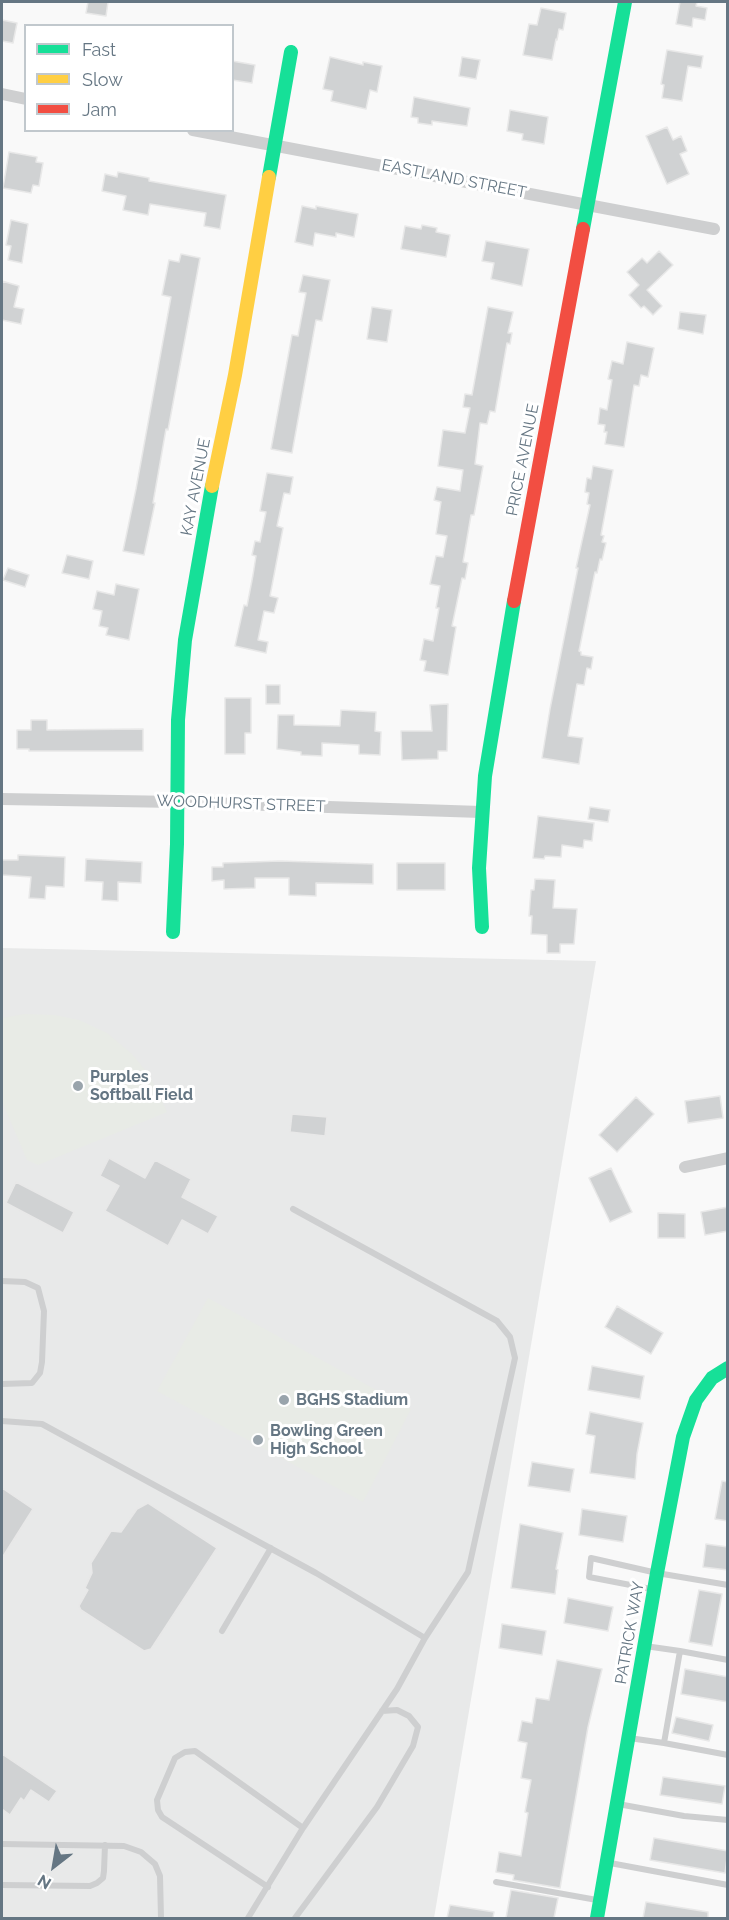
<!DOCTYPE html>
<html>
<head>
<meta charset="utf-8">
<style>
  body { margin:0 }
  #map { position:relative; width:729px; height:1920px; overflow:hidden; background:#f9f9f9; font-family:Raleway,sans-serif }
  canvas { display:block }
  .frame { position:absolute; inset:0; border:3px solid #657683; pointer-events:none }
  .legend { position:absolute; left:24px; top:24px; width:210px; height:108px; box-sizing:border-box; background:#fff; border:2px solid #c1c8cd; margin:0; padding:8px 10px; list-style:none; font-size:18px; color:#657683 }
  .legend li { display:flex; align-items:center; gap:12px; height:30px }
  .legend b { width:30px; border:2px solid #c1c8cd }
  .north { position:absolute; left:24px; top:1836px; width:60px; height:60px; -webkit-text-stroke:4px #fff; paint-order:stroke; rotate:211deg; font-size:16px; font-weight:700; line-height:24px; text-align:center; color:#657683 }
  .north::after { content:''; display:block; margin:auto; width:21px; height:27px; background:#657683; clip-path:polygon(50% 0,100% 100%,50% 72%,0 100%) }
</style>
</head>
<body>
<div id="map">
<canvas width="729" height="1920"></canvas>
<div class="frame"></div>
<ul class="legend">
<li><b style="height:8px;background:#16e098"></b>Fast</li>
<li><b style="height:8px;background:#ffcf43"></b>Slow</li>
<li><b style="height:8px;background:#f24e42"></b>Jam</li>
</ul>
<div class="north">N</div>
</div>
<script>
const c = document.querySelector('canvas').getContext('2d');
c.lineJoin = 'round';
function fillPath(path, color) {
  c.fillStyle = color;
  c.fill(path, 'evenodd');
}
function shape(rows) {
  const path = new Path2D();
  for (const r of rows) {
    path.moveTo(r[0], r[1]);
    for (let i = 2; i < r.length; i += 2) path.lineTo(r[i], r[i + 1]);
  }
  return path;
}
function trace(path, color, width, dash) {
  c.strokeStyle = color;
  c.lineWidth = width;
  c.lineCap = dash ? 'butt' : 'round';
  c.setLineDash(dash || []);
  c.stroke(path);
}
function label(font, color, halo, rows, align = 'center') {
  c.font = font + ' Raleway,sans-serif';
  c.lineWidth = 6;
  c.setLineDash([]);
  c.textBaseline = 'middle';
  c.strokeStyle = halo;
  c.fillStyle = color;
  for (const [text, x, y, turn = 0] of rows) {
    c.save();
    c.translate(x, y);
    c.rotate((+turn || 0) * Math.PI / 180);
    c.textAlign = isNaN(turn) ? turn : align;
    if (halo) c.strokeText(text, 0, 0);
    c.fillText(text, 0, 0);
    c.restore();
  }
}
const built = shape([
  [2,948,596,961,434,1918,2,1918]
]);
const green = shape([
  [25,1014,54,1015,79,1020,107,1033,132,1054,150,1076,167,1112,38,1165,27,1160,2,1101,2,1018],
  [208,1298,411,1409,363,1502,157,1391]
]);
const building = shape([
  [88,2,108,2,106,16,86,13,88,2],
  [680,2,697,2,696,6,707,8,705,20,693,18,692,27,676,24,680,2],
  [541,8,566,13,563,30,559,29,557,40,556,39,552,60,523,55,529,24,537,25,541,8],
  [2,20,17,23,13,43,2,41,2,20],
  [667,50,703,56,701,68,688,66,682,101,662,98,664,85,661,84,667,50],
  [330,57,363,65,363,62,382,66,377,92,370,90,366,109,331,101,333,91,323,89,330,57],
  [462,57,480,60,476,79,459,76,462,57],
  [232,61,255,65,252,83,232,80,232,61],
  [414,97,470,108,467,126,432,121,432,125,418,123,418,118,411,117,414,97],
  [510,110,548,117,544,144,522,140,523,134,507,131,510,110],
  [667,127,673,140,681,136,687,151,680,154,689,174,667,184,646,136,667,127],
  [9,152,37,157,36,162,43,163,39,186,33,185,31,193,3,188,9,152],
  [118,172,149,178,149,181,226,195,220,229,204,226,206,213,150,204,148,215,123,210,126,196,102,191,105,174,117,177,118,172],
  [302,206,316,209,316,206,358,214,354,237,336,233,336,237,315,233,313,246,295,242,302,206],
  [11,220,28,224,22,263,8,260,11,246,6,245,11,220],
  [422,225,437,228,436,232,450,235,446,257,401,249,405,226,421,229,422,225],
  [486,241,529,249,522,286,491,279,494,263,482,261,486,241],
  [659,251,673,265,647,290,662,306,653,315,644,306,641,308,629,295,639,285,627,272,642,258,647,263,659,251],
  [181,254,200,258,168,430,166,429,153,503,155,503,144,555,123,551,136,489,171,297,162,295,169,260,179,262,181,254],
  [303,275,330,280,322,321,316,320,292,453,271,449,292,335,298,336,306,293,299,292,303,275],
  [2,281,19,286,14,307,24,309,21,324,2,320,2,281],
  [372,307,392,310,387,342,367,339,372,307],
  [488,307,513,312,508,333,512,333,510,344,507,343,495,412,490,411,487,424,480,423,475,464,483,466,474,515,471,515,463,562,468,563,465,579,462,578,452,626,456,627,448,675,424,671,426,661,420,660,424,639,433,641,439,608,436,608,440,586,430,584,436,556,443,557,447,536,436,534,441,502,434,500,437,487,460,491,463,470,438,466,443,430,465,433,470,408,463,407,465,394,472,395,488,307],
  [680,312,706,315,703,334,678,329,680,312],
  [627,342,654,348,648,377,641,375,639,386,634,385,624,447,605,444,607,432,604,432,605,425,598,424,600,408,607,410,612,380,608,379,612,361,623,364,627,342],
  [593,466,613,470,601,535,604,536,602,542,606,543,602,560,600,559,597,573,595,572,579,651,581,652,581,655,593,657,591,669,587,668,584,685,577,684,568,736,583,738,579,764,542,758,550,709,578,568,576,568,590,505,587,504,589,493,585,492,587,478,591,479,593,466],
  [267,473,293,477,290,494,284,493,277,526,283,528,270,596,278,598,274,613,264,611,258,640,268,642,266,653,235,646,244,605,247,606,253,575,256,556,252,555,255,541,260,542,266,512,260,511,267,473],
  [67,555,93,561,89,579,62,573,67,555],
  [8,568,29,575,25,587,3,580,8,568],
  [116,584,139,589,129,640,106,635,108,628,99,626,102,611,93,609,97,591,114,595,116,584],
  [266,685,280,685,280,704,266,704,266,685],
  [225,698,251,698,251,733,245,733,245,754,225,754,225,698],
  [448,704,447,751,438,751,438,759,402,760,401,731,432,731,430,705,448,704],
  [341,710,376,712,375,731,381,732,380,755,359,754,359,745,322,743,322,756,301,755,301,752,277,749,278,715,294,715,294,725,340,726,341,710],
  [31,720,47,720,47,730,143,729,143,751,29,751,29,749,17,749,17,730,31,730,31,720],
  [590,807,610,810,608,822,588,819,590,807],
  [538,816,594,823,592,841,584,840,583,848,562,845,561,857,545,856,544,859,533,858,538,816],
  [18,855,65,857,64,887,46,886,45,899,29,898,31,877,2,875,2,860,18,860,18,855],
  [86,859,142,862,141,883,118,882,118,901,102,900,103,882,85,881,86,859],
  [280,861,373,864,373,884,316,883,316,896,289,895,289,878,255,878,255,888,224,889,224,880,212,881,212,867,223,867,223,863,280,861],
  [397,863,445,863,445,890,397,890,397,863],
  [535,879,555,880,553,908,577,909,574,944,560,944,560,953,547,953,547,935,531,934,532,916,529,916,531,890,534,890,535,879],
  [720,1096,723,1118,688,1123,685,1101,720,1096],
  [636,1097,654,1114,617,1152,599,1135,636,1097],
  [292,1114,327,1117,325,1136,290,1132,292,1114],
  [109,1158,145,1178,155,1160,191,1179,182,1197,218,1216,208,1234,182,1220,168,1246,105,1211,119,1186,100,1176,109,1158],
  [611,1168,632,1212,610,1222,589,1178,611,1168],
  [16,1182,74,1212,63,1233,6,1203,16,1182],
  [728,1207,728,1231,705,1235,701,1212,728,1207],
  [658,1213,685,1214,685,1238,658,1238,658,1213],
  [617,1306,663,1333,651,1354,605,1327,617,1306],
  [592,1366,644,1376,640,1399,588,1390,592,1366],
  [590,1412,643,1423,637,1454,635,1479,590,1473,595,1436,586,1434,590,1412],
  [532,1462,574,1469,570,1492,528,1486,532,1462],
  [722,1481,728,1482,728,1521,715,1519,722,1481],
  [2,1488,33,1509,2,1558,2,1488],
  [148,1503,217,1548,151,1649,144,1651,81,1610,79,1606,88,1590,85,1588,92,1573,91,1563,111,1531,121,1532,137,1509,148,1503],
  [582,1509,627,1516,623,1542,579,1535,582,1509],
  [520,1524,563,1533,556,1569,558,1570,555,1594,511,1588,520,1524],
  [706,1544,728,1547,728,1570,703,1567,706,1544],
  [699,1590,722,1594,712,1646,689,1642,699,1590],
  [568,1598,613,1607,608,1631,564,1623,568,1598],
  [502,1624,546,1631,542,1655,499,1648,502,1624],
  [557,1660,602,1669,588,1727,560,1888,513,1880,514,1875,496,1872,499,1852,521,1856,528,1813,525,1812,531,1780,521,1778,527,1743,518,1741,522,1721,532,1723,536,1698,549,1700,557,1660],
  [685,1669,728,1677,728,1702,681,1694,685,1669],
  [676,1717,713,1725,709,1741,672,1733,676,1717],
  [2,1754,57,1791,49,1802,31,1790,24,1801,21,1798,10,1815,2,1809,2,1754],
  [663,1777,725,1786,722,1804,660,1795,663,1777],
  [654,1838,728,1851,725,1873,650,1860,654,1838],
  [511,1890,558,1898,554,1918,506,1918,511,1890],
  [646,1902,708,1912,708,1918,643,1918,646,1902],
  [450,1905,494,1912,493,1918,447,1918,450,1905]
]);
const lane = shape([
  [2,1281,25,1282,38,1288,44,1311,42,1362,40,1373,32,1383,2,1384],
  [2,1421,42,1424,316,1573,425,1638],
  [651,1589,589,1577,591,1558,657,1573,728,1585],
  [222,1631,271,1548],
  [645,1646,680,1651],
  [728,1660,680,1651,664,1743,728,1755],
  [629,1738,664,1743],
  [618,1804,684,1816,728,1820],
  [2,1844,124,1846,141,1852,155,1864,160,1876,161,1918],
  [610,1863,728,1885],
  [496,1882,597,1900],
  [2,1885,90,1886,97,1883,103,1878,104,1871,105,1845],
  [268,1887,162,1817,158,1810,157,1800,175,1758,185,1752,195,1751,303,1828],
  [248,1918,303,1828,397,1689,425,1638,468,1572,515,1358,510,1337,497,1321,293,1209],
  [295,1918,377,1807,413,1746,418,1727,409,1716,397,1710,382,1711]
]);
const street = shape([
  [2,94,26,99],
  [193,130,714,229],
  [2,799,176,802,481,812],
  [685,1167,728,1158]
]);
const fast = shape([
  [269,177,291,52],
  [583,229,625,2],
  [482,927,479,868,485,776,514,601],
  [173,932,177,844,178,720,185,640,212,486],
  [597,1918,657,1573,683,1437,696,1400,712,1378,728,1368]
]);
const slow = shape([
  [212,486,235,375,269,177]
]);
const jam = shape([
  [514,601,583,229]
]);
const markers = [
  [78,1086,6,"#99a4ac"],
  [284,1400,6,"#99a4ac"],
  [258,1440,6,"#99a4ac"]
];
const streetNames = [
  ["EASTLAND STREET",454,179,11],
  ["PRICE AVENUE",523,460,-79],
  ["KAY AVENUE",196,487,-79],
  ["WOODHURST STREET",241,804,2],
  ["PATRICK WAY",630,1633,-80]
];
const poiNames = [
  ["Purples",90,1077],
  ["Softball Field",90,1095],
  ["BGHS Stadium",296,1400],
  ["Bowling Green",270,1431],
  ["High School",270,1449]
];
fillPath(built, '#e8e9e9');
fillPath(green, '#e8ebe6');
fillPath(building, '#d0d2d3');
trace(building, '#e8e8e8', 1.5);
trace(lane, '#cecfd0', 6);
trace(street, '#cecfd0', 12);
trace(fast, '#16e098', 14);
trace(slow, '#ffcf43', 14);
trace(jam, '#f24e42', 14);
for (const [x, y, r, color] of markers) {
  const dot = new Path2D();
  dot.arc(x, y, r, 0, 2 * Math.PI);
  c.fillStyle = color;
  c.fill(dot);
  trace(dot, '#fff', 2);
}
label('16px', '#657683', '#fff', streetNames);
label('bold 16px', '#657683', '#fff', poiNames, 'left');
</script>
</body>
</html>
